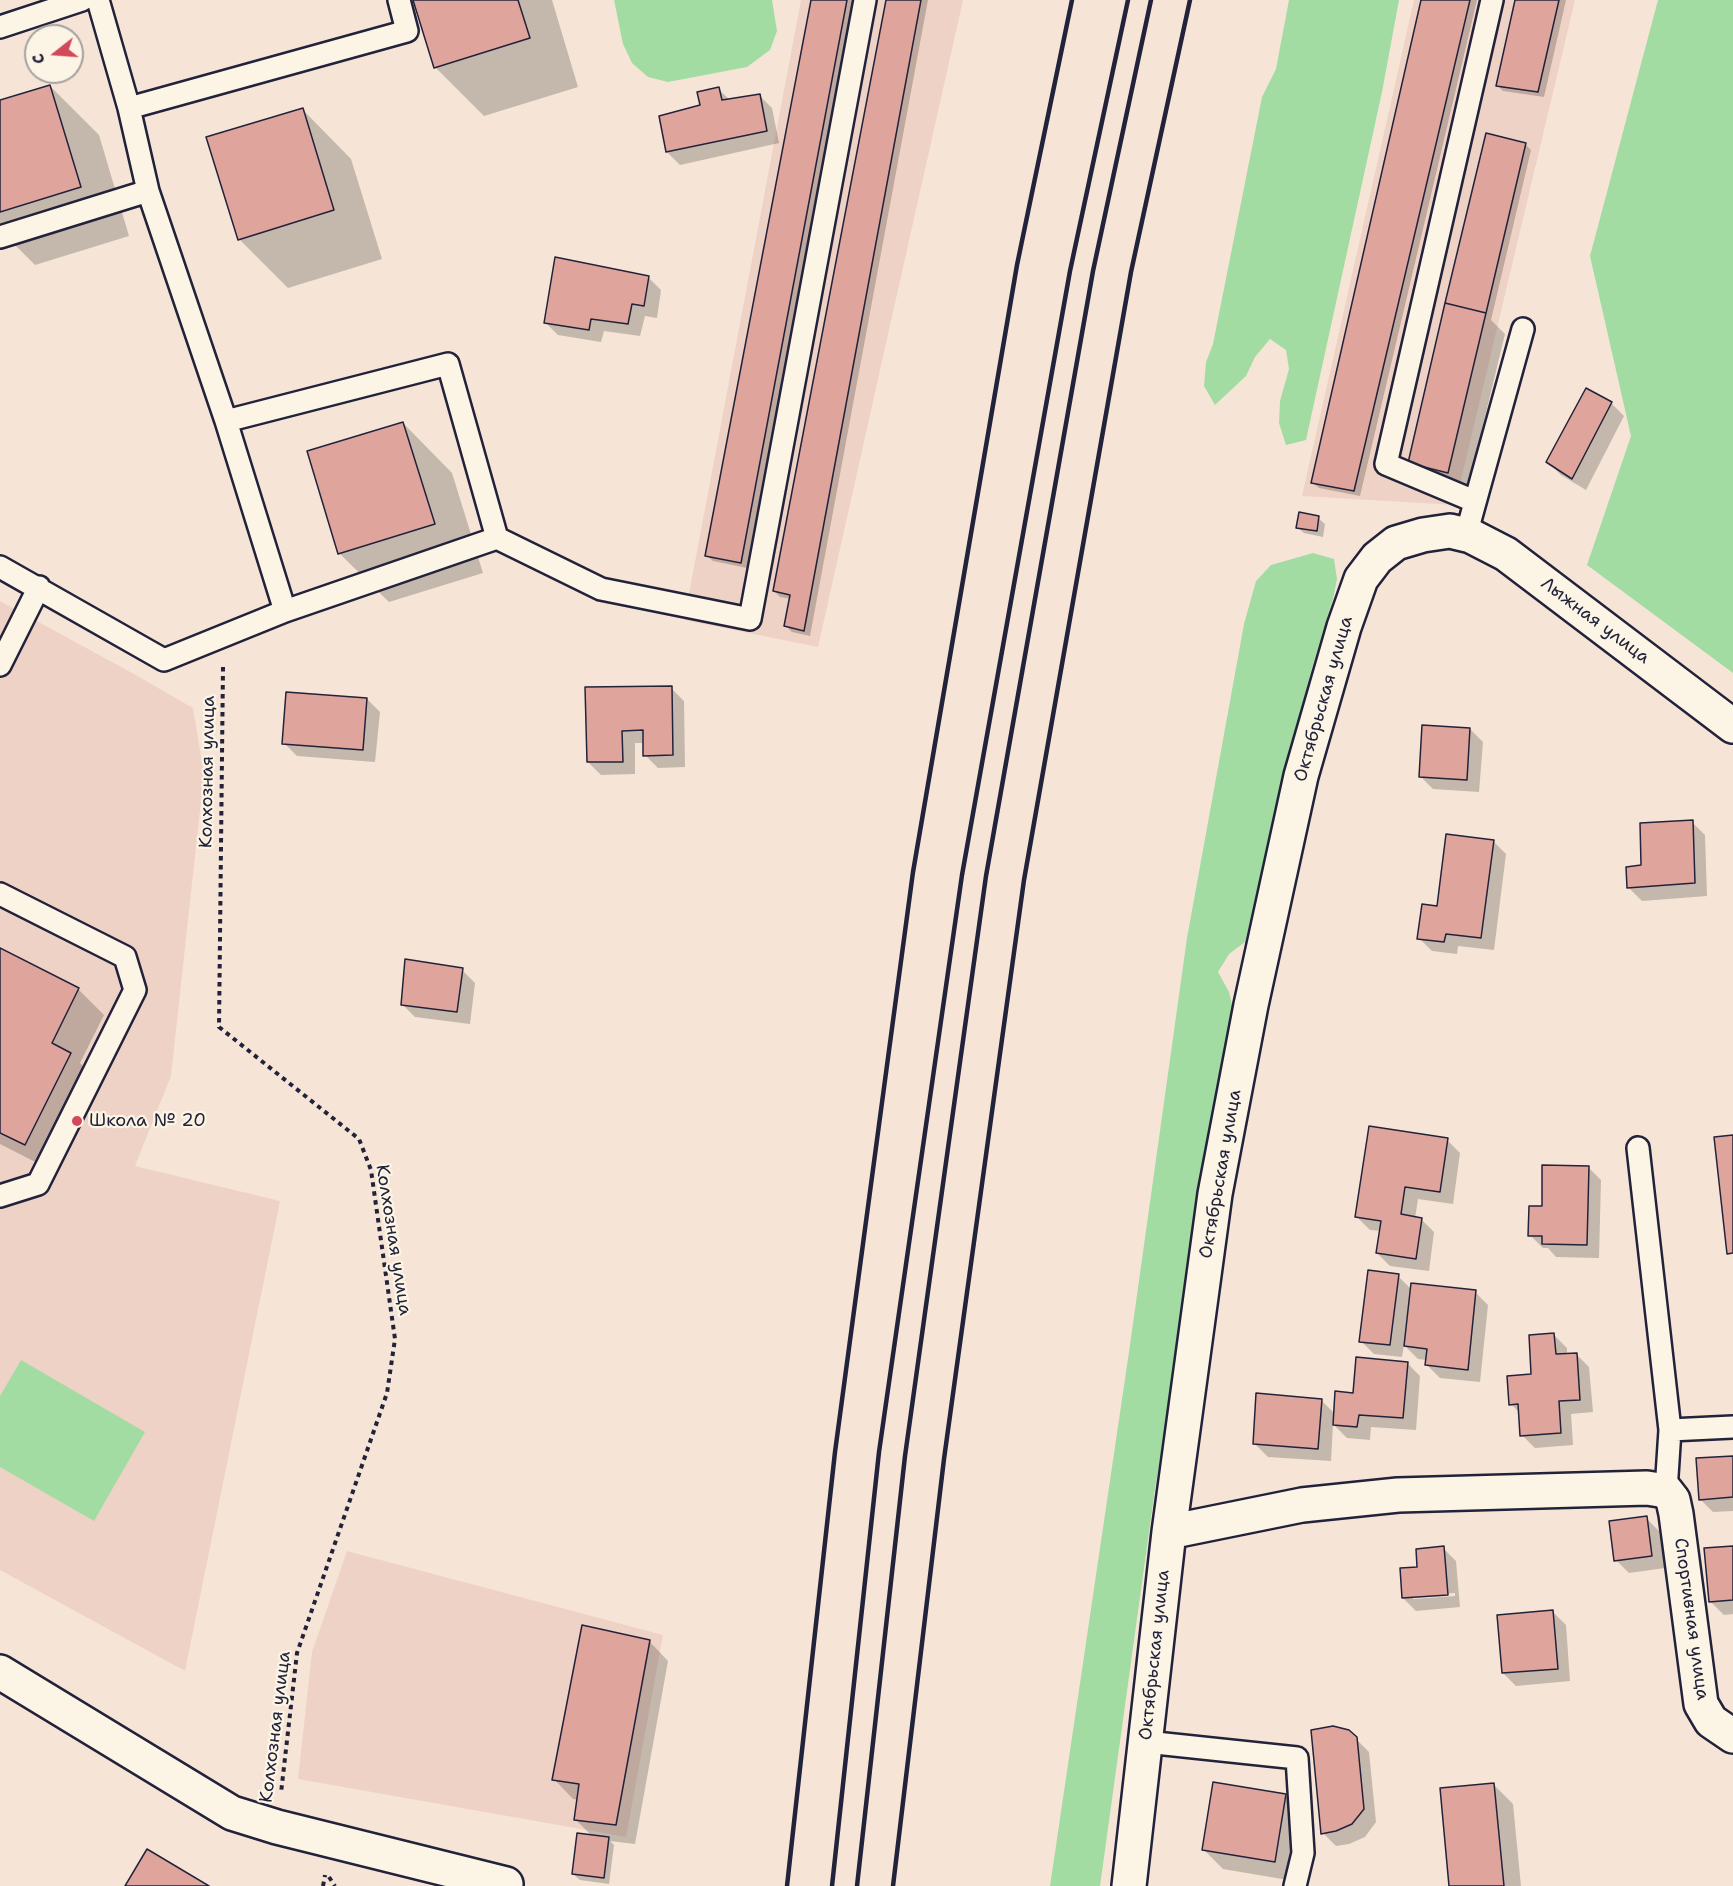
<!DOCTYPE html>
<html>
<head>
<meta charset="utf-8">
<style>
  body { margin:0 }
  #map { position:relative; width:1733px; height:1886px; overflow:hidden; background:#f6e5d7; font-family:"Shantell Sans",sans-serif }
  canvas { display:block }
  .north { position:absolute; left:24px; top:24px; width:60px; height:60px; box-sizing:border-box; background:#fcf5e5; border:2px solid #a5a1a1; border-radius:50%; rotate:253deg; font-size:16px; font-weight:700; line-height:24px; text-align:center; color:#22223b }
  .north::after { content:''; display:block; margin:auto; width:21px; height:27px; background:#d1495b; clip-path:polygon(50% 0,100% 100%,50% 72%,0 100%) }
</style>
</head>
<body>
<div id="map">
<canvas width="1733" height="1886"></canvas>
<div class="north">С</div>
</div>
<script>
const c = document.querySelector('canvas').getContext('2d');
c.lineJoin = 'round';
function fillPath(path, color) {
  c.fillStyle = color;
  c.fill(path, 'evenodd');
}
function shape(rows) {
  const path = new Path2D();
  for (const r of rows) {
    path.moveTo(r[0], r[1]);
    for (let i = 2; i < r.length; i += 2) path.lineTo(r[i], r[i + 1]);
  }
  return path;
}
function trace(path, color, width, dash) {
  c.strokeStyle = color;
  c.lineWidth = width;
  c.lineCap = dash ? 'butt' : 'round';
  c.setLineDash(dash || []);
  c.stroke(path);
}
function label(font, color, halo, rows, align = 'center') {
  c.font = font + ' "Shantell Sans",sans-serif';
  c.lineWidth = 4.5;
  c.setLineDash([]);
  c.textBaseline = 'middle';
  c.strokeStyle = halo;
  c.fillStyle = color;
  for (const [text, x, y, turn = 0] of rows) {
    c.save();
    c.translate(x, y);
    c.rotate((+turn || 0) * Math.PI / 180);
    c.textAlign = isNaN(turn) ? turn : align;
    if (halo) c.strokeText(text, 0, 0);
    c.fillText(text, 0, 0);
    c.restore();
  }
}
const built = shape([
  [801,0,963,0,818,647,684,620],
  [1414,0,1575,0,1455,505,1302,496],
  [0,601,134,674,193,708,204,774,171,1076,135,1166,280,1201,185,1671,0,1570],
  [347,1551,663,1635,626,1837,298,1779,312,1652]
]);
const green = shape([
  [614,0,772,0,777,31,770,50,747,67,668,82,648,77,632,63,623,44],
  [1289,0,1399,0,1382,92,1306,440,1286,445,1279,423,1280,401,1289,369,1286,350,1270,339,1255,357,1246,376,1215,405,1204,386,1206,362,1213,344,1262,97,1276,69],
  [1658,0,1733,0,1733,673,1587,565,1631,436,1590,256],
  [1313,553,1334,559,1337,579,1333,599,1312,668,1245,942,1229,954,1218,972,1229,992,1234,1013,1155,1489,1100,1886,1050,1886,1129,1352,1187,938,1244,624,1256,581,1271,565],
  [21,1360,145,1432,94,1521,0,1467,0,1396]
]);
const shadow = shape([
  [415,0,552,0,578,87,484,116,435,67],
  [812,0,854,0,747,568,713,561,706,555],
  [887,0,928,0,810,636,792,632,786,626,791,599,780,597,774,591],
  [1422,0,1477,0,1360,496,1319,488,1312,482],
  [1516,0,1566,0,1544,97,1503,91,1497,85],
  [50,86,99,135,129,236,35,265,0,230,0,101],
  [718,89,730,100,759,95,772,108,779,143,680,165,667,152,702,106],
  [302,109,351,159,382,259,288,288,239,239],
  [1525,144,1531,150,1491,320,1505,334,1467,491,1409,462],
  [648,277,661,290,657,318,645,316,640,336,604,331,601,342,558,335,545,322],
  [1611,403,1624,416,1586,490,1561,475,1548,462],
  [403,423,452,473,483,573,389,602,339,553],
  [1318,518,1325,524,1323,537,1304,533,1297,527],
  [671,688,684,701,685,767,658,768,645,755,645,743,635,743,635,774,601,775,588,762,587,689],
  [367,699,380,712,375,762,297,756,284,743],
  [1470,729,1483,742,1479,792,1433,789,1420,776],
  [1692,822,1705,835,1707,896,1642,901,1629,888,1643,866],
  [1493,841,1506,854,1494,950,1458,946,1457,954,1432,951,1419,938,1438,907],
  [0,950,78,989,104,1015,80,1063,96,1080,51,1170,0,1144],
  [462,970,475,983,470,1024,415,1017,402,1004],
  [1447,1140,1460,1153,1453,1204,1418,1199,1415,1218,1421,1219,1434,1232,1429,1271,1390,1266,1377,1253,1381,1231,1370,1230,1357,1217],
  [1588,1167,1601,1180,1599,1258,1556,1257,1548,1248,1543,1248,1530,1235,1543,1208],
  [1398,1276,1411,1289,1475,1292,1488,1305,1480,1382,1440,1378,1427,1365,1427,1360,1418,1359,1404,1345,1402,1357,1374,1354,1361,1341],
  [1554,1335,1567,1348,1567,1355,1576,1354,1589,1367,1593,1412,1571,1414,1573,1445,1535,1448,1522,1435,1521,1414,1511,1404,1533,1376],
  [1407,1363,1420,1376,1416,1430,1371,1427,1370,1440,1347,1438,1333,1424,1331,1461,1268,1457,1255,1444,1321,1400,1335,1414,1355,1394],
  [1733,1458,1733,1511,1713,1512,1700,1499],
  [1646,1518,1659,1531,1665,1568,1629,1573,1616,1560],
  [1443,1548,1456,1561,1460,1607,1416,1611,1403,1598,1418,1568],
  [1455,1593,1455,1596,1413,1599,1413,1596],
  [1733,1548,1733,1614,1724,1615,1711,1602],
  [1553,1612,1566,1625,1570,1681,1516,1686,1503,1673],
  [649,1641,668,1661,635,1844,610,1841,614,1845,609,1884,580,1880,573,1874,593,1837,575,1819,578,1800,573,1799,554,1779],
  [1348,1731,1369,1752,1376,1822,1365,1837,1349,1844,1336,1846,1323,1833],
  [1494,1785,1513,1804,1521,1886,1451,1886],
  [1285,1795,1305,1815,1294,1881,1223,1869,1203,1849]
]);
const building = shape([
  [413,0,518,0,530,38,434,68,413,0],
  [811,0,847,0,741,563,705,556,811,0],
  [886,0,921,0,804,631,784,626,790,595,773,591,886,0],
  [1421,0,1470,0,1354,491,1311,483,1421,0],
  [1515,0,1559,0,1538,92,1496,86,1515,0],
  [50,85,81,187,0,212,0,100,50,85],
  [719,87,722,100,760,94,767,131,666,152,659,116,700,105,697,92,719,87],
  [303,108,334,210,238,240,206,137,303,108],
  [1486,133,1526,143,1486,313,1445,303,1486,133],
  [555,257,649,276,644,306,632,304,628,324,591,319,589,330,544,323,555,257],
  [1445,303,1486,313,1448,473,1408,463,1445,303],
  [1586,388,1612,402,1572,479,1546,462,1586,388],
  [403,422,435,524,338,554,307,451,403,422],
  [1299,512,1319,516,1317,531,1296,528,1299,512],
  [672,686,673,755,643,756,643,730,622,731,623,762,587,762,585,687,672,686],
  [286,692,367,698,363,750,282,744,286,692],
  [1422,725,1470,728,1467,780,1419,777,1422,725],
  [1693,820,1695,883,1627,888,1626,867,1641,865,1640,823,1693,820],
  [1446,834,1494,840,1481,938,1446,934,1444,942,1417,939,1422,904,1437,906,1446,834],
  [0,948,79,988,52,1043,71,1053,25,1145,0,1133,0,948],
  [405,959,463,968,457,1012,401,1005,405,959],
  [1369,1126,1448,1138,1440,1192,1405,1187,1401,1214,1422,1218,1416,1259,1376,1253,1381,1221,1355,1217,1369,1126],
  [1733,1135,1733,1253,1727,1254,1714,1137,1733,1135],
  [1542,1165,1589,1166,1587,1245,1542,1244,1542,1236,1528,1236,1529,1206,1542,1206,1542,1165],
  [1368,1270,1399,1274,1390,1345,1359,1342,1368,1270],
  [1411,1283,1476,1290,1468,1370,1425,1365,1427,1349,1404,1346,1411,1283],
  [1554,1333,1556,1354,1577,1353,1580,1400,1559,1401,1561,1433,1520,1436,1518,1404,1509,1405,1507,1376,1531,1374,1529,1335,1554,1333],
  [1356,1357,1408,1362,1403,1418,1359,1415,1357,1427,1333,1425,1335,1391,1353,1393,1356,1357],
  [1256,1393,1322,1399,1318,1449,1253,1444,1256,1393],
  [1733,1456,1733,1497,1699,1500,1696,1458,1733,1456],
  [1647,1516,1652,1556,1614,1561,1609,1521,1647,1516],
  [1444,1546,1448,1595,1402,1598,1400,1568,1417,1567,1416,1549,1444,1546],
  [1733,1546,1733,1600,1709,1602,1704,1548,1733,1546],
  [1553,1610,1558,1669,1502,1673,1497,1615,1553,1610],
  [582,1625,650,1640,616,1825,574,1820,579,1784,552,1780,582,1625],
  [1333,1726,1349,1730,1357,1737,1364,1809,1352,1824,1336,1831,1321,1834,1311,1730,1333,1726],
  [1213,1782,1286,1794,1275,1862,1202,1850,1213,1782],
  [1494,1783,1504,1886,1449,1886,1440,1788,1494,1783],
  [577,1833,609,1837,604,1878,572,1874,577,1833],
  [147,1849,209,1886,125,1886,147,1849]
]);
const path = shape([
  [223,667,219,1027,359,1139,371,1170,395,1339,387,1393,297,1653,281,1793],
  [329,1877,335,1886],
  [323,1886,325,1875]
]);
const lane = shape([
  [98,0,129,108,148,191,226,421,285,611],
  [0,27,82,0],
  [129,108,407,31,399,0],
  [0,237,148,191],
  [1474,501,1386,464,1492,0],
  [1466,535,1523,329],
  [497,538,601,589,750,619,865,0],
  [0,567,164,660,285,611,497,538,448,364,226,421],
  [0,665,39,587],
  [0,894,125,957,135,990,38,1184,0,1196],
  [1638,1148,1670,1430,1666,1491],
  [1670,1430,1733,1427],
  [1146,1742,1297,1758,1303,1853,1295,1886]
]);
const street = shape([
  [1169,1532,1302,1505,1398,1495,1647,1488,1666,1491,1673,1500,1676,1514,1701,1704,1711,1721,1733,1736],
  [0,1672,232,1813,277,1827,506,1884],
  [1129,1886,1169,1532,1215,1194,1251,1005,1301,776,1344,627,1361,579,1377,558,1396,543,1423,535,1450,531,1471,536,1506,554,1733,726]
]);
const rail = shape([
  [787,1886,835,1452,913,872,1017,265,1072,0],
  [832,1886,879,1452,962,875,1070,271,1128,0],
  [857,1886,905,1456,986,876,1093,271,1151,0],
  [893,1886,944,1459,1024,880,1131,272,1190,0]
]);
const markers = [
  [77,1121,6,"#d1495b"]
];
const streetNames = [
  ["Лыжная улица",1595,621,37],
  ["Октябрьская улица",1324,699,-74],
  ["Колхозная улица",208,772,-89],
  ["Октябрьская улица",1221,1174,-80],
  ["Колхозная улица",393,1240,81],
  ["Спортивная улица",1691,1619,82],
  ["Октябрьская улица",1155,1655,-84],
  ["Колхозная улица",276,1727,-83]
];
const poiNames = [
  ["Школа № 20",89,1121]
];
fillPath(built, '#efd2c6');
fillPath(green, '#a2dca2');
fillPath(shadow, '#0003');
fillPath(building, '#dfa59d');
trace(building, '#22223b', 1.5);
trace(lane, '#22223b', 26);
trace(street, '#22223b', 38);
trace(path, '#22223b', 4, [4.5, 4.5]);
trace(lane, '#fcf5e5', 21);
trace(street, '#fcf5e5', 33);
trace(rail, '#22223b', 4.5);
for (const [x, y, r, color] of markers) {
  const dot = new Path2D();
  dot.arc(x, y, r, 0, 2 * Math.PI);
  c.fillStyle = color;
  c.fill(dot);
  trace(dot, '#fcf5e5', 2);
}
label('18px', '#22223b', '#fcf5e5', streetNames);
label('18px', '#22223b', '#fcf5e5', poiNames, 'left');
</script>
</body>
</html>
